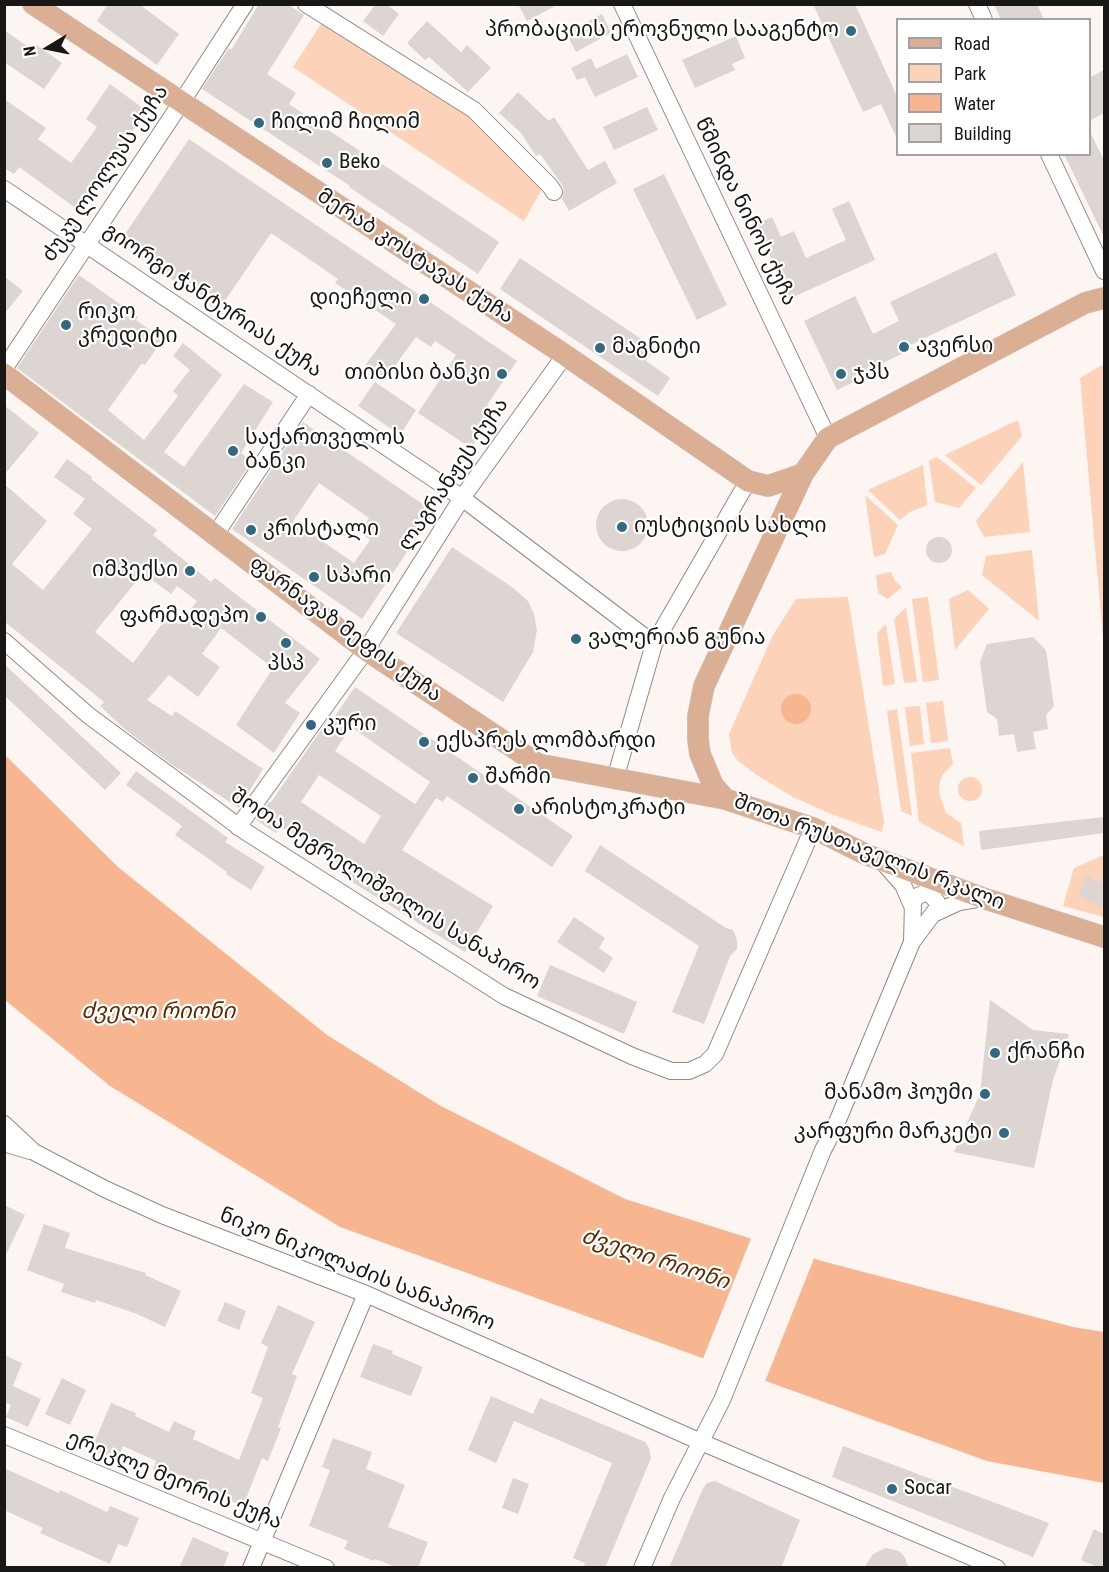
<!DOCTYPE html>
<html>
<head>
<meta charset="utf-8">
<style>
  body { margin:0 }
  #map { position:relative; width:1109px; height:1572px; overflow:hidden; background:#fcf5f1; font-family:"Roboto Condensed",sans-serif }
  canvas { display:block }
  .frame { position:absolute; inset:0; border:6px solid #191715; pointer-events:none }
  .legend { position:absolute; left:896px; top:18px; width:195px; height:138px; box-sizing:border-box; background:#fff; border:2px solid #a3a2a1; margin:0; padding:8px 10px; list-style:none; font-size:18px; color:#191715 }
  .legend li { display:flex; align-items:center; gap:12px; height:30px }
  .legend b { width:30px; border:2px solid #a3a2a1 }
  .north { position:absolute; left:18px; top:18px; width:60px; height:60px; -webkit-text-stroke:4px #fff; paint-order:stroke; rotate:260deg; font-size:16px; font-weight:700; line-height:24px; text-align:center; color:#191715 }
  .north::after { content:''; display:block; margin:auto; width:21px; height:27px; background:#191715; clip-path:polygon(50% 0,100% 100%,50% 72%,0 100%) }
</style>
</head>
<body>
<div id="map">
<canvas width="1109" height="1572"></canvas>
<div class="frame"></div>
<ul class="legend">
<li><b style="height:8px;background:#daaf93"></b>Road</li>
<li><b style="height:16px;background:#fcd2b9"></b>Park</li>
<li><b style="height:16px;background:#f8b690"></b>Water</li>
<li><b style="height:16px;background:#dcd5d1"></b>Building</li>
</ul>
<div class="north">N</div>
</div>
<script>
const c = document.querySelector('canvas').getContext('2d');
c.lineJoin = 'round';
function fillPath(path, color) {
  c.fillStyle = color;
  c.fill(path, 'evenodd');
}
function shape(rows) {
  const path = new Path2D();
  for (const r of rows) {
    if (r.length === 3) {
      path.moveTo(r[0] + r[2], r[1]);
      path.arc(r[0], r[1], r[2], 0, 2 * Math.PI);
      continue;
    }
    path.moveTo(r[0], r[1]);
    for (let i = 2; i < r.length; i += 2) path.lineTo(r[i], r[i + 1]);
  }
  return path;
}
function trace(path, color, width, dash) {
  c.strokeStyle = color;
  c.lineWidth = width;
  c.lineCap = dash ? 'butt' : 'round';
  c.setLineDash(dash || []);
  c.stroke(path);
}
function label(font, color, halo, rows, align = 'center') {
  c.font = font + ' "Roboto Condensed","Noto Sans Georgian",sans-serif';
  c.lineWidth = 4.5;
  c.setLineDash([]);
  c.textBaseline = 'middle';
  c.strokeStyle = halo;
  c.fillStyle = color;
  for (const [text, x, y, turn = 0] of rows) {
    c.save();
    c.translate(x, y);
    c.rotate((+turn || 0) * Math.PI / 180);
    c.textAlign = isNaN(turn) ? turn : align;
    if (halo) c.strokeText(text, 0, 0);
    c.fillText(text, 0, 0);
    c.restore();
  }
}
const green = shape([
  [323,21,472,114,541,186,541,191,524,221,293,67],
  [1104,364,1104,649,1080,378],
  [1018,420,1022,436,981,485,945,455],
  [937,457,976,488,959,508,935,502,929,461],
  [1023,462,1030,532,984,537,976,521],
  [923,465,927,505,910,512,900,520,868,490],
  [865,495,898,525,885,554,874,557],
  [1032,550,1039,621,982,575,986,556],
  [891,572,895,581,902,587,888,599,878,593,876,575],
  [968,590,989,609,955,650,949,599],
  [848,597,884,822,882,832,831,814,793,797,760,777,739,762,732,753,729,734,773,635,796,599],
  [928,597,939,680,923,682,912,599],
  [906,607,917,682,904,683,894,619],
  [886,624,895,684,883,686,877,633],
  [943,701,948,741,931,743,926,703],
  [920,706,924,744,910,746,905,707],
  [897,709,912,816,901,811,887,711],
  [950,748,953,764,943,774,939,784,940,796,946,813,961,823,964,846,919,822,911,753],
  [970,789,12],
  [1104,855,1104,917,1063,906,1074,868]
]);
const water = shape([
  [796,709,15],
  [4,754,118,867,327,1035,439,1105,625,1199,822,1261,1073,1327,1104,1332,1104,1483,987,1461,340,1227,110,1086,5,1000]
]);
const pier = shape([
  [752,1236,815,1256,764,1384,702,1361]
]);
const building = shape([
  [108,4,139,4,179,34,157,65,97,21],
  [259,4,287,4,304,15,267,74,296,93,289,104,369,157,370,156,499,242,478,274,349,187,350,186,202,89,229,48,231,50],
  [376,4,386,4,399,14,383,36,363,21],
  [518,4,559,4,527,21],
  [813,4,855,4,897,96,897,139,881,104,863,112],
  [994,4,1037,4,1044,20,1001,20],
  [602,14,611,33,576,52,566,33],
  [427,21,461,52,467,45,491,68,468,92,429,57,425,60,407,43],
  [4,30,31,49,35,44,62,63,44,89,4,62],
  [736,36,745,58,732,64,735,70,695,88,682,60],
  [627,54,638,77,595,97,585,77,577,80,571,68,591,58,596,69],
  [1104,70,1104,113,1089,121,1089,78],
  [110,84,147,111,77,209,19,167,14,174,4,168,4,99,46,128,38,139,71,163,97,127,86,119],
  [518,92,549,121,554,117,588,170,605,161,617,183,569,211,562,199,564,192,563,186,540,154,536,156,521,133,499,113],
  [647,107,658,130,614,150,603,127],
  [1089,130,1104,160,1104,237,1064,154,1089,154],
  [189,139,517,361,487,405,495,411,471,448,418,413,456,355,435,341,431,347,416,337,383,382,364,367,396,324,335,283,338,279,271,233,218,311,119,243],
  [664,174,727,305,697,320,633,189],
  [849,201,875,260,789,299,756,224,772,217,781,237,794,231,806,258,846,240,832,209],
  [996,252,1016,295,910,345,912,349,858,375,860,379,837,390,804,321,855,296,873,334,899,321,890,302],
  [520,258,655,348,646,361,670,378,658,396,500,289],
  [79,275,138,317,136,320,163,339,145,365,142,363,108,410,144,440,178,396,173,391,190,370,173,356,183,343,222,375,164,452,184,467,244,384,273,402,241,453,252,461,215,516,17,368],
  [4,276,23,291,4,314],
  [375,382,416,410,400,435,358,406],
  [4,405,39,433,4,475],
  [303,422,434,512,362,619,232,529],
  [319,483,369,518,360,532,370,540,354,563,293,521],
  [67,459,92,477,91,479,157,530,153,535,211,582,215,578,320,659,285,703,300,713,274,753,236,725,273,668,221,628,202,654,220,667,198,697,169,675,147,700,172,716,175,711,263,769,239,808,171,764,127,731,100,706,104,702,4,621,4,484,47,521,12,564,43,590,92,529,73,514,85,499,54,477],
  [143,573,171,594,177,586,197,601,179,624,168,616,133,663,95,632],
  [622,525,26],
  [939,550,13],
  [452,547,512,587,528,601,534,614,537,630,533,652,503,702,396,633],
  [1033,637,1046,650,1054,706,1046,715,1048,729,1033,732,1036,749,1017,752,1014,734,999,736,997,719,987,712,980,662,987,644],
  [4,664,121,773,105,790,4,695],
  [355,687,573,836,552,867,447,796,443,802,436,798,402,850,493,906,465,952,344,877,348,870,280,826,276,833,256,820,269,802,271,802,328,720,331,722],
  [351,727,430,782,415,804,335,751],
  [319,775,381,816,364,844,301,802],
  [136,771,228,838,225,842,265,867,251,890,226,874,227,872,175,835,182,826,126,785],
  [1104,817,1104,833,981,850,979,831],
  [600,845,726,928,733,930,737,940,737,949,730,956,704,1024,672,1012,699,946,585,871],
  [1087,876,1104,884,1104,907,1078,896],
  [574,917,605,938,599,948,613,958,604,973,557,942],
  [550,965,637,1002,624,1034,537,996],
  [990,1000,1033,1030,1069,1034,1053,1080,1034,1168,954,1152,980,1094],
  [4,1205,25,1215,4,1259],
  [44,1224,70,1233,65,1248,146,1273,145,1275,181,1291,165,1327,137,1314,96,1300,95,1303,61,1292,64,1284,27,1270],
  [225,1302,246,1311,239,1330,217,1321],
  [278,1305,315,1322,292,1374,297,1376,278,1427,281,1428,268,1461,262,1458,243,1506,221,1497,221,1495,177,1474,175,1479,153,1469,156,1461,123,1446,117,1461,91,1450,111,1403,136,1413,135,1416,169,1432,174,1421,196,1431,193,1439,239,1460,263,1398,251,1393,268,1347,261,1343],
  [373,1344,393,1351,392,1354,423,1367,411,1396,360,1377],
  [4,1355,22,1363,13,1386,41,1399,28,1427,6,1417,11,1405,6,1403,4,1405],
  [62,1378,86,1390,70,1425,45,1414],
  [491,1396,533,1414,540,1398,645,1442,649,1448,651,1458,605,1568,583,1568,585,1563,573,1558,612,1463,514,1421,496,1463,468,1450],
  [333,1438,372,1452,366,1469,405,1485,388,1527,428,1542,418,1568,399,1568,375,1559,374,1561,344,1549,348,1541,309,1526,330,1470,322,1467],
  [843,1446,1049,1523,1033,1557,832,1477],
  [4,1468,59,1493,60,1490,107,1512,110,1506,139,1518,127,1547,118,1544,110,1564,40,1533,43,1528,4,1510],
  [513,1478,529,1484,518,1514,502,1508],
  [715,1481,800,1520,781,1568,669,1568,703,1488,707,1483],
  [1094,1529,1104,1534,1104,1568,1100,1568,1081,1560],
  [193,1537,229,1553,223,1568,179,1568],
  [886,1548,899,1551,904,1556,909,1568,864,1568,873,1554]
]);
const minor = shape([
  [306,4,474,110,550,186,554,192],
  [622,4,828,438],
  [977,4,984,20],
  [1049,154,1104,271],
  [4,189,462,498,654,644],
  [4,369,181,103,245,4],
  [215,535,309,394],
  [4,641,88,715,246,832,504,996,632,1056,671,1071,689,1071,705,1064,715,1054,813,828],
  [615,779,654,644,748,481],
  [238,827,366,650,462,498,565,355],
  [882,861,903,885,913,908],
  [933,914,959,902,983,898],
  [4,1124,34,1152,105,1189,162,1215,366,1294,701,1442,997,1568],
  [4,1143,30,1151],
  [4,1435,326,1568],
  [251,1568,366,1294],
  [642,1568,672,1498,722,1400,823,1150,835,1127,912,942,938,907,937,902,931,895,924,893,916,897,913,903,912,942]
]);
const major = shape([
  [33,4,565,355,748,481,768,486,803,474],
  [4,374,366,650,538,764,725,799,813,828,865,854,983,898,1104,937],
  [725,799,713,785,700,754,698,740,698,716,704,686,803,474,828,438,1085,303,1104,298]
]);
const markers = [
  [851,31,6,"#316882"],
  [259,123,6,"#316882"],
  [327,163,6,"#316882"],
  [424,299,6,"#316882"],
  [66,325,6,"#316882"],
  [904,347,6,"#316882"],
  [600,348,6,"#316882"],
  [502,374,6,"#316882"],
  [841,374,6,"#316882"],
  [233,451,6,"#316882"],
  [622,527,6,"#316882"],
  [251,530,6,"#316882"],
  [190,571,6,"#316882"],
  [314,577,6,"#316882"],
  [261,617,6,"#316882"],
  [576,639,6,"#316882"],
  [286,643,6,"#316882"],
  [311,725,6,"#316882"],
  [424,742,6,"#316882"],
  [473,778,6,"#316882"],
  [519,809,6,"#316882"],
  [995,1053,6,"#316882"],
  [985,1094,6,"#316882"],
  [1004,1133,6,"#316882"],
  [892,1489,6,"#316882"]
];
const poiNames = [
  ["პრობაციის ეროვნული სააგენტო",839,31,"right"],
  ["ჩილიმ ჩილიმ",271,123],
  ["Beko",339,163],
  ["დიეჩელი",412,299,"right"],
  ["რიკო",78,313],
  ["კრედიტი",78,337],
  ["ავერსი",916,347],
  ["მაგნიტი",612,348],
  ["თიბისი ბანკი",490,374,"right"],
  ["ჯპს",853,374],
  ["საქართველოს",245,439],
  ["ბანკი",245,463],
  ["იუსტიციის სახლი",634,527],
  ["კრისტალი",263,530],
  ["იმპექსი",178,571,"right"],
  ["სპარი",326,577],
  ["ფარმადეპო",249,617,"right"],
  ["ვალერიან გუნია",588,639],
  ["პსპ",286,665,"center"],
  ["კური",323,725],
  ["ექსპრეს ლომბარდი",436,742],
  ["შარმი",485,778],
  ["არისტოკრატი",531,809],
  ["ქრანჩი",1007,1053],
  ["მანამო ჰოუმი",973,1094,"right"],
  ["კარფური მარკეტი",992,1133,"right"],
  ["Socar",904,1489]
];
const streetNames = [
  ["ძუკუ ლოლუას ქუჩა",106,174,-56],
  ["წმინდა ნინოს ქუჩა",745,212,64],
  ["მერაბ კოსტავას ქუჩა",415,257,33],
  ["გიორგი ჭანტურიას ქუჩა",212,301,34],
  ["ლაგრანჟეს ქუჩა",454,475,-56],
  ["ფარნავაზ მეფის ქუჩა",345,630,36],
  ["შოთა რუსთაველის რკალი",869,853,21],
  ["შოთა მეგრელიშვილის სანაპირო",385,890,32],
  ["ნიკო ნიკოლაძის სანაპირო",357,1270,22],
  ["ერეკლე მეორის ქუჩა",174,1481,22]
];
const waterNames = [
  ["ძველი რიონი",158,1012],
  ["ძველი რიონი",655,1260,18]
];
fillPath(green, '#fcd2b9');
fillPath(water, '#f8b690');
fillPath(pier, '#fcf5f1');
fillPath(building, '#dcd5d1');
trace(minor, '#908a86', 18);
trace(major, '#d1d1d0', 22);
trace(minor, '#fff', 16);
trace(major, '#daaf93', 21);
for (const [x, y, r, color] of markers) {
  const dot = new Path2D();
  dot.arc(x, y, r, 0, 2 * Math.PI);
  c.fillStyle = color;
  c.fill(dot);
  trace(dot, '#fff', 2);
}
label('21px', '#191715', '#fff', poiNames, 'left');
label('21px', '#191715', '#fff', streetNames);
label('italic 22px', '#5b2902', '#fff', waterNames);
</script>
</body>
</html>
